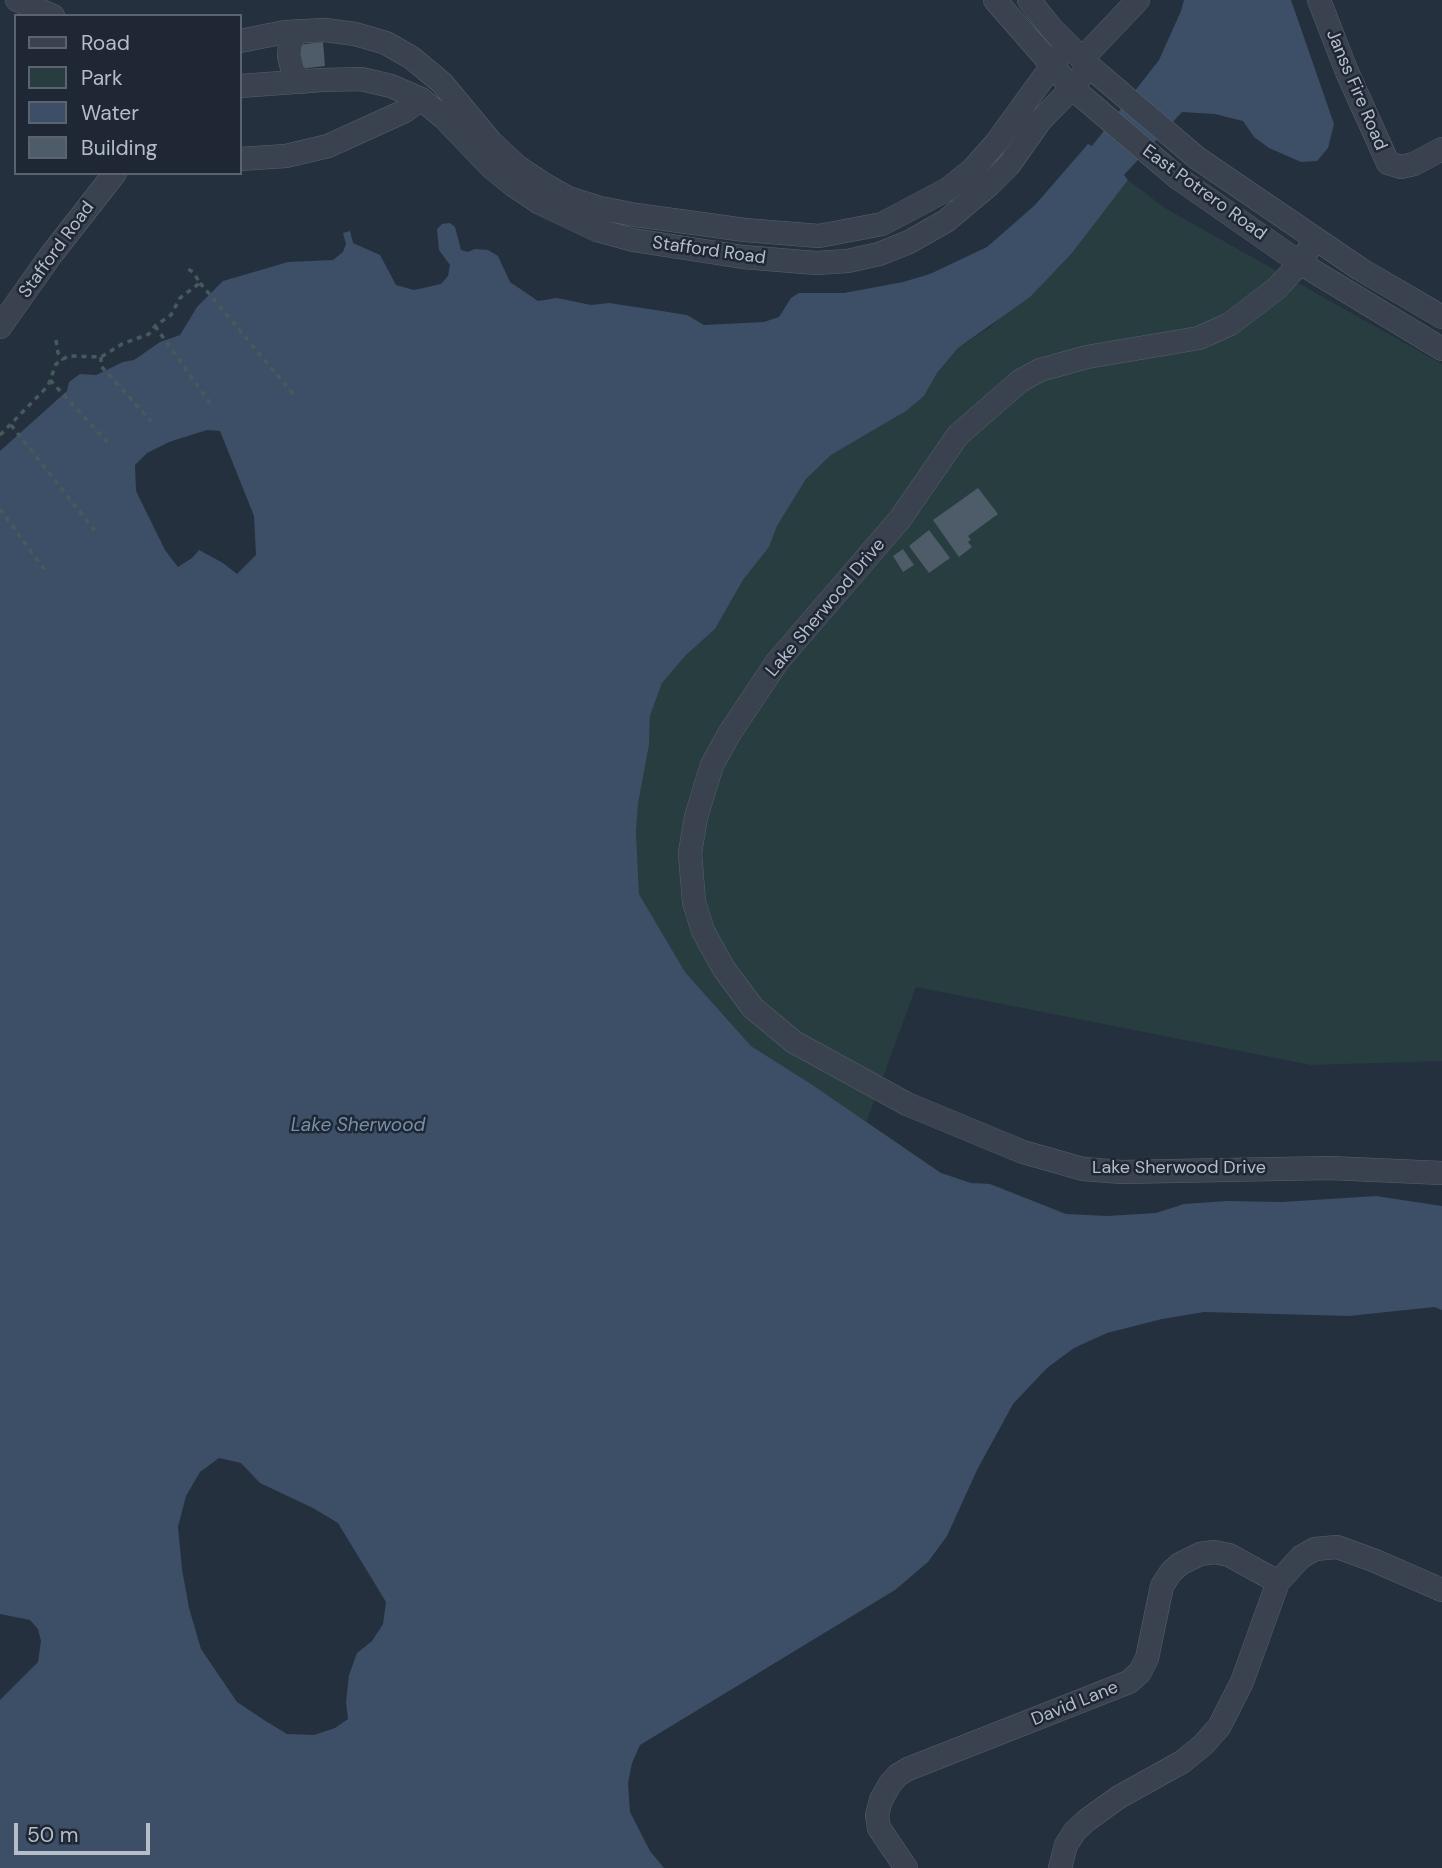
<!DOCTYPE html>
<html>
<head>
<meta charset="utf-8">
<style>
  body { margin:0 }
  #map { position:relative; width:1442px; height:1868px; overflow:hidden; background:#25303e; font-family:"DM Sans",sans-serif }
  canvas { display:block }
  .legend { position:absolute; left:14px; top:14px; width:228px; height:161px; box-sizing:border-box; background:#1e2733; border:2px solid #5a636f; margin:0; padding:9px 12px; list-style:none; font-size:21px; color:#b5bdc9 }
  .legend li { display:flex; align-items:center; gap:14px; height:35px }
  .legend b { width:35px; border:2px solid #5a636f }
  .scale { position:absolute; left:14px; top:1823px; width:136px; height:32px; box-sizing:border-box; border:4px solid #b5bdc9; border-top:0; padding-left:9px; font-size:21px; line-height:24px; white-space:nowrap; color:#b5bdc9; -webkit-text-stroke:5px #1e2733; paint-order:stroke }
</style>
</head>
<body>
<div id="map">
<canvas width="1442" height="1868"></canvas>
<ul class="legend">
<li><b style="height:9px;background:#39424e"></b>Road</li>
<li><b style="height:19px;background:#273d3f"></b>Park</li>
<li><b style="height:19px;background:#3c4f66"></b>Water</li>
<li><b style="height:19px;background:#4e5b69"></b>Building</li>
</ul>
<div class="scale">50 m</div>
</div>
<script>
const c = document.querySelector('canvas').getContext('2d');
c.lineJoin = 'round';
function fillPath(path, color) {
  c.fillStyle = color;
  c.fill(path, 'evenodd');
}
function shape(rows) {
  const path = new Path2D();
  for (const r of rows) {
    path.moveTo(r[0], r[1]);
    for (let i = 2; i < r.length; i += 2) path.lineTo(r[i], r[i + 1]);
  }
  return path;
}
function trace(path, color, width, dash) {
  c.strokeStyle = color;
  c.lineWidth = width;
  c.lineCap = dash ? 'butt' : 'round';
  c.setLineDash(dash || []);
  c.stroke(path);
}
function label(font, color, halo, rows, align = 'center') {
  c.font = font + ' "DM Sans",sans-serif';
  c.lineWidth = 5;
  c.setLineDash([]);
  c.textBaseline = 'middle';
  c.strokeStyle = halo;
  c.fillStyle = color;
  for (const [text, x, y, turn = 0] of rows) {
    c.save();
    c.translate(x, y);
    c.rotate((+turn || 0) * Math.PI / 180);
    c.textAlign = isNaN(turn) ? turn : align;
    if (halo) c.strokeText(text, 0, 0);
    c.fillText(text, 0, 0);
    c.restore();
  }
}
const green = shape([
  [1128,180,1165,208,1442,364,1442,1061,1311,1065,916,987,866,1123,808,1082,751,1046,685,972,639,894,636,832,638,804,649,745,650,716,662,683,686,655,715,629,743,580,769,547,777,526,806,479,831,455,906,411,924,396,937,373,958,348,989,328,1072,253]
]);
const water = shape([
  [1184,0,1291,0,1334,124,1328,148,1317,161,1301,162,1269,148,1254,137,1243,121,1215,114,1182,112,1124,175,1128,180,1072,253,1030,297,958,348,937,373,924,396,906,411,831,455,806,479,777,526,769,547,743,580,715,629,686,655,662,683,650,716,649,745,638,804,636,832,639,894,685,972,751,1046,808,1082,941,1173,971,1183,990,1184,1066,1214,1107,1216,1156,1213,1184,1204,1227,1201,1282,1202,1376,1196,1442,1206,1442,1310,1434,1307,1349,1316,1204,1312,1162,1319,1107,1333,1074,1348,1047,1368,1013,1404,977,1470,947,1536,928,1562,895,1590,640,1745,632,1763,628,1783,630,1812,650,1851,664,1868,0,1868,0,1700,38,1662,41,1641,38,1629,30,1620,0,1614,0,451,67,391,69,382,80,374,96,375,123,362,134,360,160,342,180,335,197,307,223,281,288,262,333,260,343,252,346,244,343,233,350,231,353,243,380,255,396,285,414,290,441,284,448,276,450,265,439,250,437,229,442,224,450,223,455,227,461,250,468,252,475,249,488,250,498,256,510,282,538,301,557,298,591,305,609,303,649,309,687,315,704,325,764,322,779,317,791,298,799,293,844,293,903,282,930,274,987,247,1035,205,1088,144,1092,146,1159,60,1181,11],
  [207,430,220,431,254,516,256,555,237,574,223,563,199,550,192,558,178,567,165,550,136,491,135,465,147,453,169,442],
  [219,1458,241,1463,260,1483,313,1508,338,1523,386,1602,383,1624,372,1641,357,1653,349,1675,346,1702,348,1719,335,1728,314,1735,287,1734,264,1720,237,1702,201,1649,189,1608,182,1569,178,1527,186,1496,200,1472]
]);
const building = shape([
  [323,42,325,66,299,69,297,45],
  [978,488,998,514,968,536,971,540,968,542,972,547,959,557,933,520],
  [929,530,950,558,929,573,909,546],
  [903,549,914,565,903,572,893,556]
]);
const path = shape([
  [200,283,294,395],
  [155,326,210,403],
  [56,340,58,353,63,360],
  [101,357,101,366,151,421],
  [50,380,111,446],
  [11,425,96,532],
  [0,435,48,386,56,364,68,356,101,357,122,344,149,334,155,326,171,315,180,298,200,283,193,272,188,269],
  [0,509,46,572]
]);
const minor = shape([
  [17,0,53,16],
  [995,0,1072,88,1178,178,1300,263,1442,349],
  [1029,0,1052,29,1089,66,1197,158,1360,269,1442,317],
  [1319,0,1347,72,1388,163,1401,167,1414,164,1442,149],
  [298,31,290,43,289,56,293,72,303,82],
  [240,41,285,32,325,30,355,34,386,43,412,58,442,83,491,142,518,167,545,185,568,198,600,208,636,215,745,230,819,236,882,224,948,189,973,169,996,143,1067,45],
  [1082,59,1138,0],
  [240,86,322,80,361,79,391,86,421,99,444,118,491,167,513,185,540,203,597,230,633,240,743,257,816,263,848,261,879,254,909,242,946,221,989,185,1009,165,1040,121,1072,88,1089,66],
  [240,159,286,156,328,146,405,111,421,99],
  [1315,239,1300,263,1277,288,1230,324,1199,338,1087,357,1040,370,1020,381,958,435,900,519,777,662,729,734,712,765,696,817,690,853,694,902,703,931,724,969,753,1008,794,1042,907,1104,1023,1152,1083,1169,1122,1172,1330,1168,1442,1173],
  [0,327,51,255,115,173],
  [906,1868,879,1828,877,1815,881,1800,890,1784,898,1775,908,1769,1129,1682,1140,1672,1147,1658,1162,1586,1171,1572,1180,1564,1200,1554,1214,1552,1229,1555,1278,1582],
  [1060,1868,1066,1845,1075,1831,1087,1820,1119,1797,1182,1762,1203,1745,1219,1727,1242,1682,1278,1582,1301,1557,1315,1549,1337,1547,1373,1560,1442,1590]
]);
const streetNames = [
  ["Janss Fire Road",1356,90,67],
  ["East Potrero Road",1204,193,36],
  ["Stafford Road",57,250,-54],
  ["Stafford Road",709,251,8],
  ["Lake Sherwood Drive",826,608,-50],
  ["Lake Sherwood Drive",1179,1168],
  ["David Lane",1075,1704,-22]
];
const waterNames = [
  ["Lake Sherwood",358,1126]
];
fillPath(green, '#273d3f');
fillPath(water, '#3c4f66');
fillPath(building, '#4e5b69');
trace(minor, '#57606c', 24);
trace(path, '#455a5c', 3.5, [5, 5]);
trace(minor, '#39424e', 23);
label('18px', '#b5bdc9', '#1e2733', streetNames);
label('italic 19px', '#778faa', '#1e2733', waterNames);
</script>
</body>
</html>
